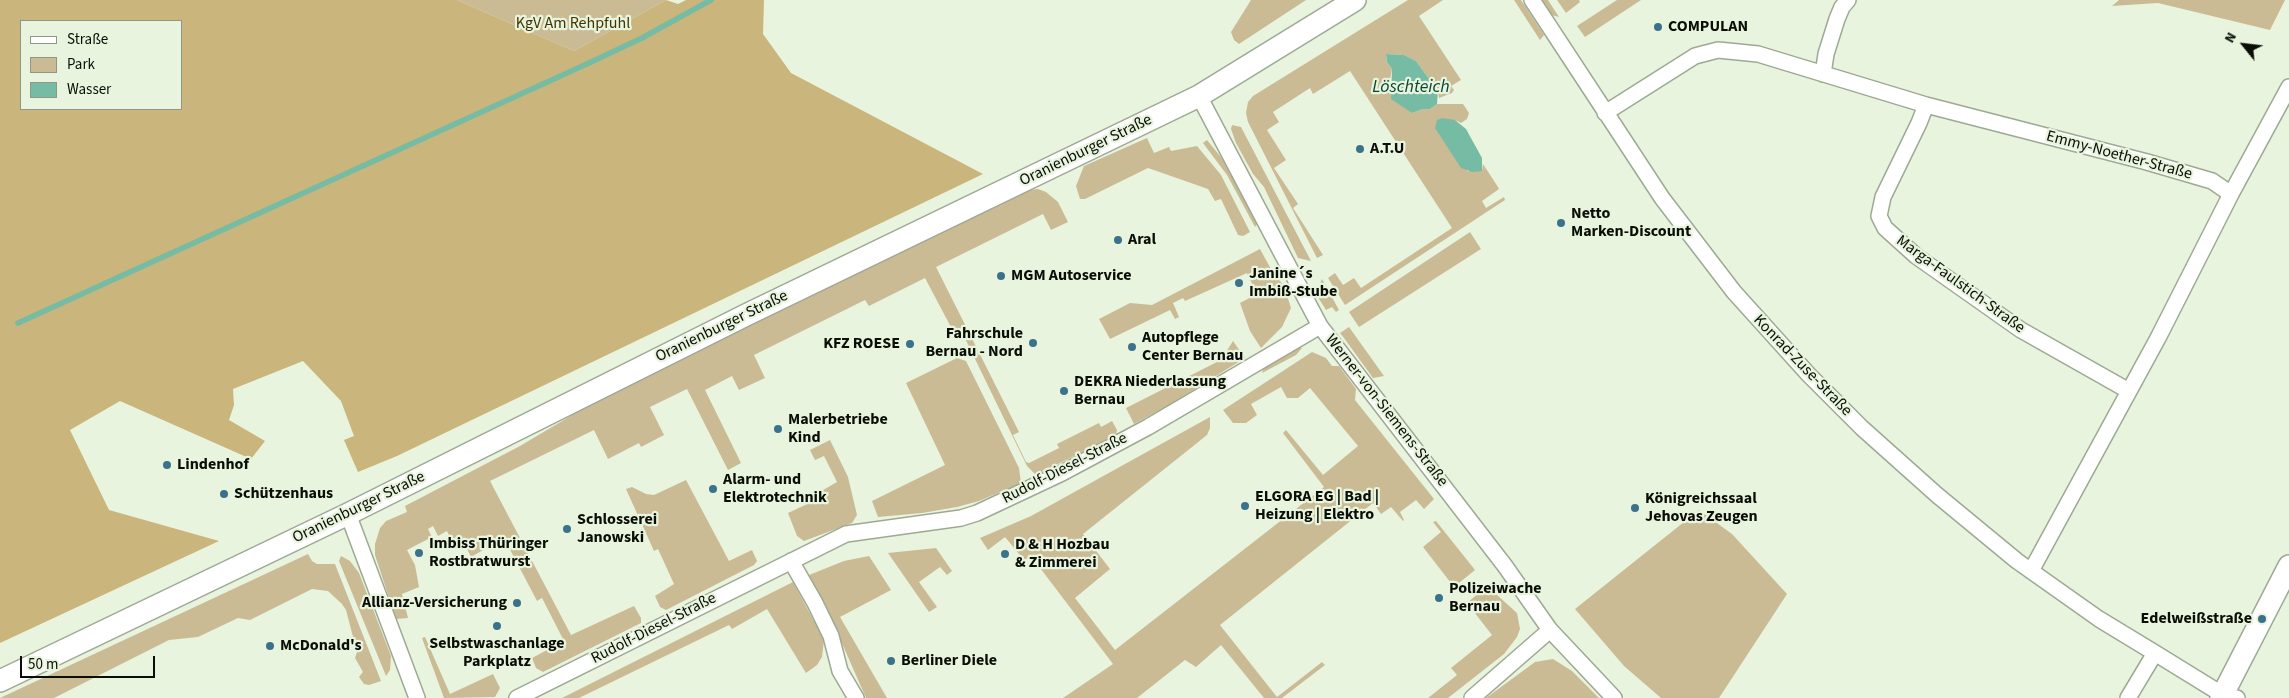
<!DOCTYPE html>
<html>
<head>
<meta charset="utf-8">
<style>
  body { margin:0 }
  #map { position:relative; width:2289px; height:698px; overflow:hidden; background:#e8f4dd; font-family:"Source Sans 3",sans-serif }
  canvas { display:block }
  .legend { position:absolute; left:20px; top:20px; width:162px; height:90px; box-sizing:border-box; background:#e8f4dd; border:1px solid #8f9887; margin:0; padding:6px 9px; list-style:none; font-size:15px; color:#0a0e07 }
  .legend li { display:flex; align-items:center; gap:10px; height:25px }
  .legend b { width:25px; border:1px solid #8f9887 }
  .north { position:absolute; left:2219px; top:20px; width:50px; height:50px; -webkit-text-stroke:4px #e8f4dd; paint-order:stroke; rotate:299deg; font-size:14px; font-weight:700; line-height:20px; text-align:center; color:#0a0e07 }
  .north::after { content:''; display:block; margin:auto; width:18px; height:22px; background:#0a0e07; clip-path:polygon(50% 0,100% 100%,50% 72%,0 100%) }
  .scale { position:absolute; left:20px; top:656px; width:135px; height:22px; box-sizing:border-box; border:2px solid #0a0e07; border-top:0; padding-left:6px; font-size:15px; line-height:18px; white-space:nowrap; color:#0a0e07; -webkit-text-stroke:4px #e8f4dd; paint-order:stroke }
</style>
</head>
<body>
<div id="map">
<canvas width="2289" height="698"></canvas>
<ul class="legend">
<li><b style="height:6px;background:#fff"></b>Straße</li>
<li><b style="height:14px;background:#cabb95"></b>Park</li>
<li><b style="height:14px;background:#76bba3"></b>Wasser</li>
</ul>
<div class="north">N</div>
<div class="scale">50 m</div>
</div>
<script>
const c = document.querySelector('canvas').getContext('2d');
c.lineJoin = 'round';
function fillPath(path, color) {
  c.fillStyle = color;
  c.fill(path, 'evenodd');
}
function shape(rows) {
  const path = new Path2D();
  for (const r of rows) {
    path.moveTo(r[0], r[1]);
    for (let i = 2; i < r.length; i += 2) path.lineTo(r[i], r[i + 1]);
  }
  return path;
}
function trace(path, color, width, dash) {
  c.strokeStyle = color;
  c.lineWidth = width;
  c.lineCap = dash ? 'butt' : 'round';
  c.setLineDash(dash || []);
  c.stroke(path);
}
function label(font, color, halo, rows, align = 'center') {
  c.font = font + ' "Source Sans 3",sans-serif';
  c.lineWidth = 4.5;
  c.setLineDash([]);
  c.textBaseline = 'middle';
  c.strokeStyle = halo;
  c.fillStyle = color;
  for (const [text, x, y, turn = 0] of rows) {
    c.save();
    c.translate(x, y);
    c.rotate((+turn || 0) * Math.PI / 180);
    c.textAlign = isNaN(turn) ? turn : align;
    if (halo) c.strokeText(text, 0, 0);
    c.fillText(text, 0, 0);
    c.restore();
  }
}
const green = shape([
  [457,0,666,0,574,51],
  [1251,0,1306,0,1239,44,1234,40,1231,32],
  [1408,0,1443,0,1419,16,1461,80,1451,86,1454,90,1452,93,1439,98,1438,91,1416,61,1404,55,1386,54,1387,62,1392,69,1390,79,1412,113,1423,109,1430,109,1437,104,1463,104,1469,113,1467,119,1461,123,1455,120,1467,171,1482,171,1483,164,1498,187,1499,189,1482,201,1486,208,1504,197,1505,200,1345,305,1328,278,1335,273,1343,285,1354,278,1361,288,1452,228,1350,71,1313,94,1310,88,1273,112,1279,122,1267,130,1286,160,1274,168,1298,204,1293,208,1323,255,1317,258,1248,122,1246,113,1248,102,1253,96],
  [1514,0,1521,0,1544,35,1540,40],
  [1541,0,1548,0,1559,17,1551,15],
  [1557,0,1579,0,1580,2,1566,13],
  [1617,0,1641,0,1585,37,1577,26],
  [2119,0,2285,0,2270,30,2158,3,2112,6],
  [1232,125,1241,127,1311,261,1298,258,1264,187,1253,174,1236,143,1231,129],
  [1147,138,1154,153,1169,147,1171,151,1197,146,1221,175,1250,232,1243,236,1238,235,1221,199,1215,201,1208,189,1148,168,1085,199,1080,199,1076,186,1084,166],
  [1207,140,1224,161,1258,223,1255,227,1227,175,1203,143],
  [1038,189,1046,192,1058,202,1068,222,1051,230,1043,214,936,267,1016,426,1019,432,1013,435,1026,462,1029,463,1059,448,1057,444,1099,423,1101,427,1112,421,1117,430,1116,435,1036,475,1027,466,960,328,953,331,925,278,869,306,865,300,754,355,765,378,739,390,732,376,705,390,741,463,728,470,687,389,650,407,664,435,641,447,639,443,608,459,594,430,490,481,571,635,634,606,641,618,641,623,543,672,536,668,532,658,564,641,542,598,537,601,504,538,471,557,460,535,451,540,447,531,438,536,433,526,428,529,432,537,407,550,415,565,419,587,402,594,408,618,396,619,375,555,375,544,380,528,386,521,407,512,405,506,520,446,601,398,935,234,1027,190],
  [1470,232,1481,249,1359,327,1349,312],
  [1260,249,1272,271,1284,286,1291,308,1282,327,1261,348,1250,331,1240,303,1257,294,1247,273,1185,301,1183,298,1173,303,1179,317,1175,319,1170,310,1110,339,1099,319,1130,303,1152,305],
  [1322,279,1339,310,1336,312,1332,307,1326,310,1316,294],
  [1349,327,1384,376,1373,378,1344,338,1340,333],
  [1233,341,1245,358,1169,405,1134,424,1126,408,1221,360],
  [1294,348,1302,348,1296,355,1262,373,1264,366],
  [1312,352,1326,358,1332,366,1339,366,1356,389,1355,400,1434,499,1424,509,1416,500,1400,512,1404,520,1403,521,1391,507,1381,514,1373,503,1220,625,1277,697,1322,662,1325,665,1282,698,1264,698,1221,645,1196,667,1185,660,1137,698,1063,698,1113,664,1031,556,1024,560,1005,537,988,550,980,538,1031,516,1210,417,1210,428,1207,435,1083,534,1110,569,1075,598,1115,650,1324,487,1283,433,1286,430,1323,475,1358,446,1310,388,1298,398,1287,398,1281,387,1251,404,1257,415,1246,423,1233,423,1223,410],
  [957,358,966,361,1019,468,1021,483,979,501,957,507,922,513,878,517,872,501,945,465,906,383],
  [830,440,848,477,857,515,852,523,804,541,797,536,788,513,820,498,818,493,837,482,824,456,815,460,810,450],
  [686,480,729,561,752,550,757,561,754,565,666,610,660,607,655,596,674,584,658,549,654,551,626,489,632,487,646,494,654,495],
  [1699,510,1732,534,1787,594,1719,698,1661,698,1624,666,1575,609],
  [1436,521,1475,570,1454,587,1423,547,1441,532,1433,522],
  [936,548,952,571,947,575,940,567,919,582,937,607,929,612,888,553],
  [308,554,312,561,317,564,335,564,381,681,369,685,364,684,359,677,363,672,355,658,357,652,346,610,342,604,328,591,312,589,250,620,238,618,198,637,169,640,54,698,0,698],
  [341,556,350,561,359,573,391,656,390,670,386,676,339,561],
  [869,556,891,590,840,617,887,698,866,698,830,616,809,575,844,561],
  [793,582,824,640,822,657,817,665,806,673,767,609,732,629,729,625,579,698,562,698],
  [1487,586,1517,613,1520,629,1517,637,1504,654,1448,698,1428,698,1457,675,1451,668,1492,635,1467,603],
  [425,637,450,694,493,674,500,688,495,697,444,698,422,638],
  [1553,659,1572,671,1599,698,1486,698,1535,662]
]);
const forest = shape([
  [0,0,457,0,574,51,666,0,678,4,686,0,764,0,763,34,791,73,983,174,397,456,358,472,344,440,354,436,341,401,303,361,233,389,234,405,229,420,265,441,251,459,120,401,70,430,109,510,219,541,0,643],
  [21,21,181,21,181,109,21,109]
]);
const water = shape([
  [1386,54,1404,55,1416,61,1438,91,1437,104,1430,109,1423,109,1412,113,1391,99,1392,69,1387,62],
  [1442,118,1455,120,1466,129,1482,158,1482,171,1472,172,1461,168,1435,128,1437,120]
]);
const stream = shape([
  [18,323,589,63,642,38,711,0]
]);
const street = shape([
  [1532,0,1662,198,1734,292,1809,375,1862,428,1937,495,2017,561,2099,619,2155,653,2223,695,2237,698],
  [1823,74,1826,54,1837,19,1842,7,1848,0],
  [1199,96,1320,326,1505,566,1550,630,1614,698],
  [1926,105,1919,123,1883,197,1879,216,1885,228,1916,256,2021,330,2129,391],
  [1605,113,1695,56,1718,50,1758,54,1926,105,2147,162,2212,181,2231,194],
  [348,514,417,698],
  [791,561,815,603,831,636,840,671,856,698],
  [2031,571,2158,338,2231,194,2289,87],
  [517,698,846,534,961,518,977,513,1062,473,1148,427,1320,326],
  [1472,698,1550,630],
  [2128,698,2155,653]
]);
const secondary = shape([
  [0,681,348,514,748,314,1199,96,1355,0],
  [2221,698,2289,566]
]);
const markers = [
  [1658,27,5,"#3a728c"],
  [1360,149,5,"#3a728c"],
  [1561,223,5,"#3a728c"],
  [1118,240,5,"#3a728c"],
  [1001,276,5,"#3a728c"],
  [1239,283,5,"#3a728c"],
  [1033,343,5,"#3a728c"],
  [910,344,5,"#3a728c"],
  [1132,347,5,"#3a728c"],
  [1064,391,5,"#3a728c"],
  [778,429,5,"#3a728c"],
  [167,465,5,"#3a728c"],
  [713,489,5,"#3a728c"],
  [224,494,5,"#3a728c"],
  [1245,506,5,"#3a728c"],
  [1635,508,5,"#3a728c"],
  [567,529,5,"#3a728c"],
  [419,553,5,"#3a728c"],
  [1005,554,5,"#3a728c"],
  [1439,598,5,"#3a728c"],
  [517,603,5,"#3a728c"],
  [2262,619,5,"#3a728c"],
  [497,626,5,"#3a728c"],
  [270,646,5,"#3a728c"],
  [891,661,5,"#3a728c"]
];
const parkNames = [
  ["KgV Am Rehpfuhl",573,24]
];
const poiNames = [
  ["COMPULAN",1668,27],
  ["A.T.U",1370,149],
  ["Netto",1571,214],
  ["Marken-Discount",1571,232],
  ["Aral",1128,240],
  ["Janine´s",1249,274],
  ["Imbiß-Stube",1249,292],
  ["MGM Autoservice",1011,276],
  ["Fahrschule",1023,334,"right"],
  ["Bernau - Nord",1023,352,"right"],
  ["Autopflege",1142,338],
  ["Center Bernau",1142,356],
  ["KFZ ROESE",900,344,"right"],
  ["DEKRA Niederlassung",1074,382],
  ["Bernau",1074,400],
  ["Malerbetriebe",788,420],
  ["Kind",788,438],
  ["Lindenhof",177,465],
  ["Alarm- und",723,480],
  ["Elektrotechnik",723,498],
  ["Schützenhaus",234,494],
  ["ELGORA EG | Bad |",1255,497],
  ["Heizung | Elektro",1255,515],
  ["Königreichssaal",1645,499],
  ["Jehovas Zeugen",1645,517],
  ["Schlosserei",577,520],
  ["Janowski",577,538],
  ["Imbiss Thüringer",429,544],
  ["Rostbratwurst",429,562],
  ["D & H Hozbau",1015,545],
  ["& Zimmerei",1015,563],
  ["Polizeiwache",1449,589],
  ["Bernau",1449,607],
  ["Allianz-Versicherung",507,603,"right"],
  ["Edelweißstraße",2252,619,"right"],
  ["Selbstwaschanlage",497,644,"center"],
  ["Parkplatz",497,662,"center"],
  ["McDonald's",280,646],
  ["Berliner Diele",901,661]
];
const streetNames = [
  ["Oranienburger Straße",1086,151,-26],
  ["Emmy-Noether-Straße",2119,156,15],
  ["Marga-Faulstich-Straße",1960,285,36],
  ["Oranienburger Straße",722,327,-26],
  ["Konrad-Zuse-Straße",1802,366,46],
  ["Werner-von-Siemens-Straße",1386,411,52],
  ["Rudolf-Diesel-Straße",1065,469,-27],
  ["Oranienburger Straße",359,508,-26],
  ["Rudolf-Diesel-Straße",654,629,-27]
];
const waterNames = [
  ["Löschteich",1411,88]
];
fillPath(green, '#cabb95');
fillPath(forest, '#cab57c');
fillPath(water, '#76bba3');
trace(stream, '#76bba3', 5.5);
trace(street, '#9ea994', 18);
trace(secondary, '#9ea994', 24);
trace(street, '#fff', 15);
trace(secondary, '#fff', 21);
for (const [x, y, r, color] of markers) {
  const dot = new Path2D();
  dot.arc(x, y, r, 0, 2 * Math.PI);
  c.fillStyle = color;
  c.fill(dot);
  trace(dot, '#e8f4dd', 2);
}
label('16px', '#433403', '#e8f4dd', parkNames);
label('bold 16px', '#0a0e07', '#e8f4dd', poiNames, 'left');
label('16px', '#0a0e07', '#e8f4dd', streetNames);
label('italic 18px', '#074535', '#e8f4dd', waterNames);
</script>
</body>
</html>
